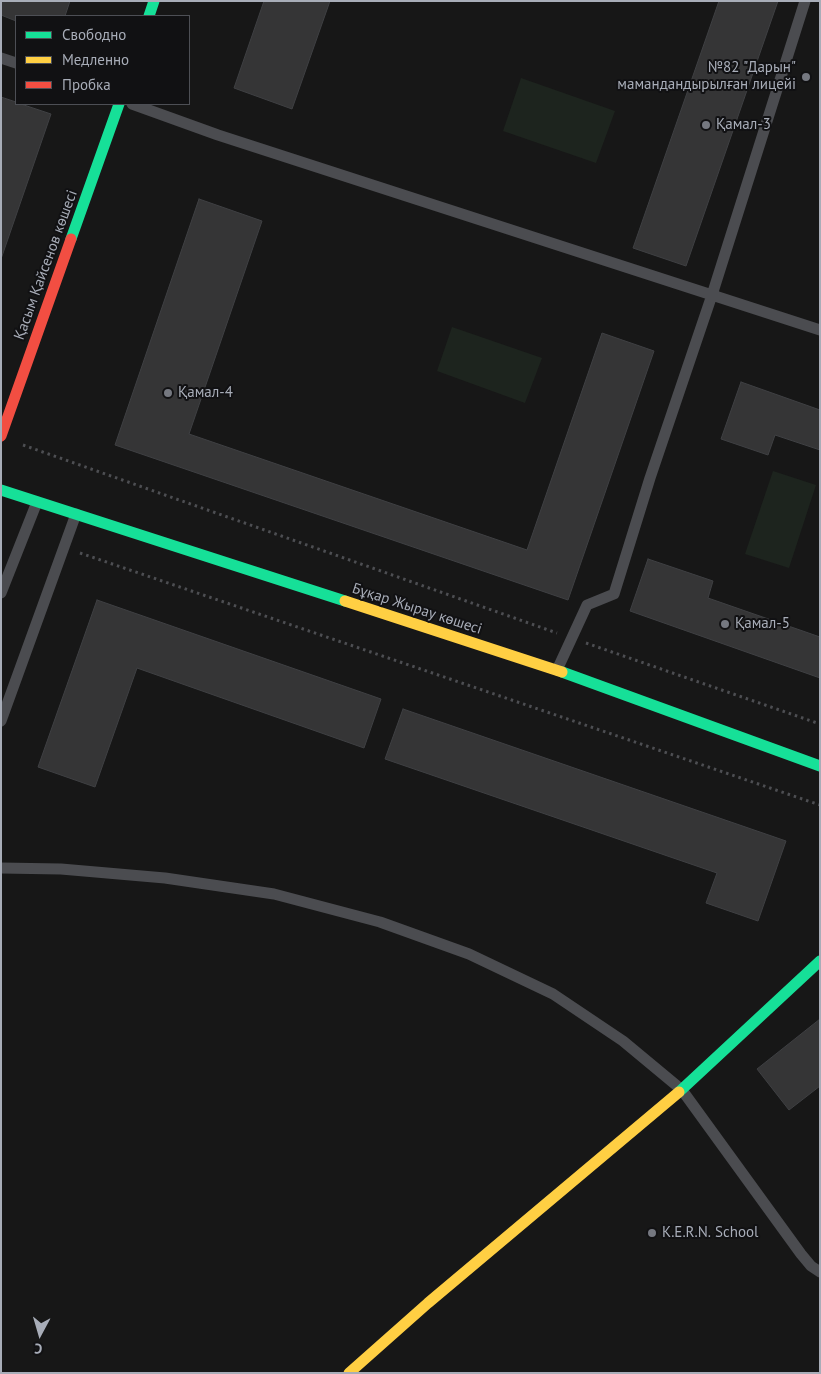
<!DOCTYPE html>
<html>
<head>
<meta charset="utf-8">
<style>
  body { margin:0 }
  #map { position:relative; width:821px; height:1374px; overflow:hidden; background:#171717; font-family:"PT Sans",sans-serif }
  canvas { display:block }
  .frame { position:absolute; inset:0; border:2px solid #a8adb8; pointer-events:none }
  .legend { position:absolute; left:15px; top:15px; width:175px; height:90px; box-sizing:border-box; background:#111113; border:1px solid #4d4f55; margin:0; padding:6px 9px; list-style:none; font-size:15px; color:#a8adb8 }
  .legend li { display:flex; align-items:center; gap:10px; height:25px }
  .legend b { width:25px; border:1px solid #4d4f55 }
  .north { position:absolute; left:15px; top:1309px; width:50px; height:50px; -webkit-text-stroke:4px #111113; paint-order:stroke; rotate:186deg; font-size:14px; font-weight:700; line-height:20px; text-align:center; color:#a8adb8 }
  .north::after { content:''; display:block; margin:auto; width:18px; height:22px; background:#a8adb8; clip-path:polygon(50% 0,100% 100%,50% 72%,0 100%) }
</style>
</head>
<body>
<div id="map">
<canvas width="821" height="1374"></canvas>
<div class="frame"></div>
<ul class="legend">
<li><b style="height:6px;background:#16e098"></b>Свободно</li>
<li><b style="height:6px;background:#ffcf43"></b>Медленно</li>
<li><b style="height:6px;background:#f24e42"></b>Пробка</li>
</ul>
<div class="north">С</div>
</div>
<script>
const c = document.querySelector('canvas').getContext('2d');
c.lineJoin = 'round';
function fillPath(path, color) {
  c.fillStyle = color;
  c.fill(path, 'evenodd');
}
function shape(rows) {
  const path = new Path2D();
  for (const r of rows) {
    path.moveTo(r[0], r[1]);
    for (let i = 2; i < r.length; i += 2) path.lineTo(r[i], r[i + 1]);
  }
  return path;
}
function trace(path, color, width, dash) {
  c.strokeStyle = color;
  c.lineWidth = width;
  c.lineCap = dash ? 'butt' : 'round';
  c.setLineDash(dash || []);
  c.stroke(path);
}
function label(font, color, halo, rows, align = 'center') {
  c.font = font + ' "PT Sans",sans-serif';
  c.lineWidth = 4;
  c.setLineDash([]);
  c.textBaseline = 'middle';
  c.strokeStyle = halo;
  c.fillStyle = color;
  for (const [text, x, y, turn = 0] of rows) {
    c.save();
    c.translate(x, y);
    c.rotate((+turn || 0) * Math.PI / 180);
    c.textAlign = isNaN(turn) ? turn : align;
    if (halo) c.strokeText(text, 0, 0);
    c.fillText(text, 0, 0);
    c.restore();
  }
}
const green = shape([
  [521,78,615,111,596,163,503,131],
  [452,327,542,358,525,403,437,371],
  [773,471,816,485,789,568,745,554]
]);
const building = shape([
  [1,1,70,1,65,16,16,16,16,21,1,15,1,1],
  [264,1,330,1,292,109,234,88,264,1],
  [719,1,778,1,686,266,633,248,719,1],
  [1,97,16,102,16,104,21,104,51,114,1,259,1,97],
  [199,199,262,221,189,434,527,550,602,333,654,351,568,600,115,445,199,199],
  [741,382,820,410,820,450,775,435,768,455,721,439,741,382],
  [648,559,713,581,708,598,820,637,820,678,630,611,648,559],
  [97,600,381,699,364,748,137,668,95,787,38,767,97,600],
  [403,709,786,841,758,921,706,903,717,873,385,759,403,709],
  [820,1019,820,1086,789,1110,757,1069,820,1019]
]);
const path = shape([
  [23,445,557,633],
  [80,553,820,805],
  [586,643,820,724]
]);
const lane = shape([
  [1,58,16,63],
  [132,104,218,135,820,330],
  [1,593,37,502],
  [557,670,587,605,614,594,650,478,712,295,805,1],
  [1,721,76,514],
  [1,868,61,869,165,878,274,894,380,922,469,954,553,994,623,1041,682,1090,801,1254,811,1266,820,1272]
]);
const fast = shape([
  [149,16,154,1],
  [71,239,119,104],
  [1,490,345,601],
  [562,672,820,766],
  [679,1092,820,961]
]);
const slow = shape([
  [345,601,562,672],
  [349,1373,428,1303,679,1092]
]);
const jam = shape([
  [1,436,71,239]
]);
const markers = [
  [806,77,5,"#757880"],
  [706,125,5,"#757880"],
  [168,393,5,"#757880"],
  [725,624,5,"#757880"],
  [652,1233,5,"#757880"]
];
const poiNames = [
  ["№82 \"Дарын\"",796,68,"right"],
  ["мамандандырылған лицейі",796,85,"right"],
  ["Қамал-3",716,125],
  ["Қамал-4",178,393],
  ["Қамал-5",735,624],
  ["K.E.R.N. School",662,1233]
];
const streetNames = [
  ["Қасым Қайсенов көшесі",46,265,-70],
  ["Бұқар Жырау көшесі",417,609,18]
];
fillPath(green, '#1d241e');
fillPath(building, '#353536');
trace(building, '#3f4043', 1);
trace(path, '#4d4e52', 3, [2.5, 4]);
trace(lane, '#4b4c50', 11);
trace(fast, '#16e098', 11);
trace(slow, '#ffcf43', 11);
trace(jam, '#f24e42', 11);
for (const [x, y, r, color] of markers) {
  const dot = new Path2D();
  dot.arc(x, y, r, 0, 2 * Math.PI);
  c.fillStyle = color;
  c.fill(dot);
  trace(dot, '#111113', 2);
}
label('15px', '#a8adb8', '#111113', poiNames, 'left');
label('15px', '#a8adb8', '#111113', streetNames);
</script>
</body>
</html>
